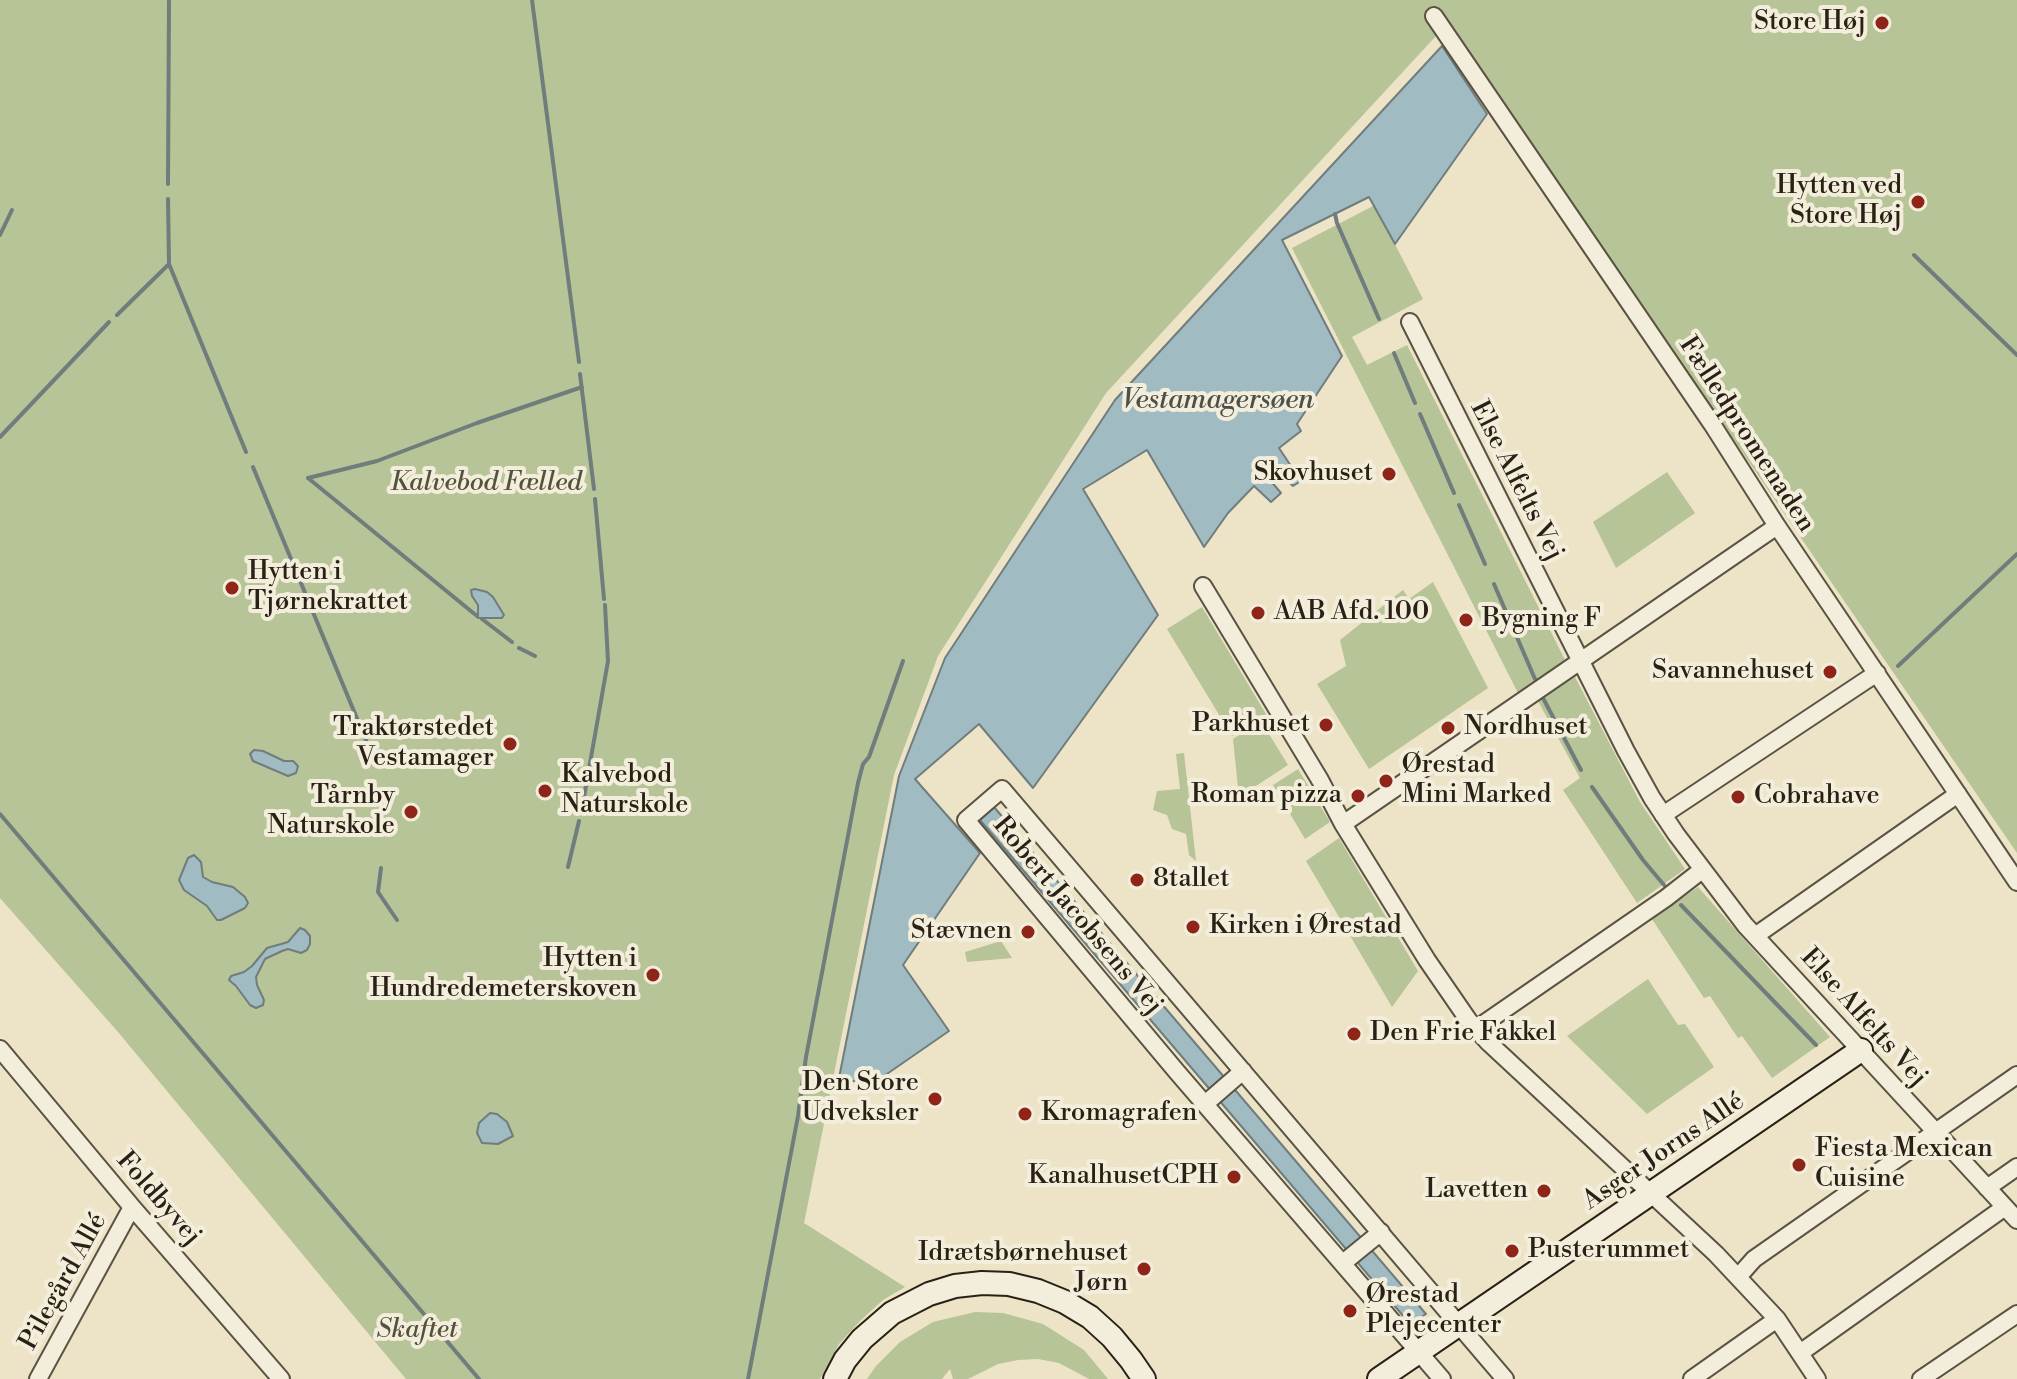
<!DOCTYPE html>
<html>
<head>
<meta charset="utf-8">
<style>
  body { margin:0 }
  canvas { display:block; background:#ede3c7 }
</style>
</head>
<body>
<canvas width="2017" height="1379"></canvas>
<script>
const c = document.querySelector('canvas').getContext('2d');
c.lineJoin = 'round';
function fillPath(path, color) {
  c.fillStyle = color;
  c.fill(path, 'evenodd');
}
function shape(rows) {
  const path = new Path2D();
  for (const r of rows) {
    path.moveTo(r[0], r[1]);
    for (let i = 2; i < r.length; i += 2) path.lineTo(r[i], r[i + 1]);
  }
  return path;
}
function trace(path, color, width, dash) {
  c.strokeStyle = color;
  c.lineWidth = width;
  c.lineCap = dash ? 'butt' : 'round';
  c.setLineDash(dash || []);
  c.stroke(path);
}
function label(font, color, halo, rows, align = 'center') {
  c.font = font + ' "Libre Bodoni",serif';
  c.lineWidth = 8;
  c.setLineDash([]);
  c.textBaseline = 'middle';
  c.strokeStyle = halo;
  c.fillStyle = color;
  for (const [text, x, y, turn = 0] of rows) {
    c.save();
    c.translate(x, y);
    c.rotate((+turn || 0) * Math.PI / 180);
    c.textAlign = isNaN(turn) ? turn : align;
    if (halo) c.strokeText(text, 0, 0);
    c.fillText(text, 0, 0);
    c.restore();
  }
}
const green = shape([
  [0,0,2017,0,2017,853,1448,23,1106,393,938,656,894,775,804,1223,905,1287,883,1300,860,1321,839,1344,820,1379,406,1379,118,1032,0,898],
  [1375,205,1423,299,1352,337,1367,365,1407,345,1565,660,1518,693,1292,248],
  [1667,472,1695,513,1616,568,1593,522],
  [1433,582,1488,688,1369,769,1317,684,1346,666,1340,640,1403,590,1409,599],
  [1202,607,1266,714,1232,736,1167,629],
  [1575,677,1640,802,1685,869,1637,903,1563,790,1580,778,1538,701],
  [1261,721,1288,765,1239,797,1233,739],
  [1184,753,1196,861,1189,855,1186,834,1172,829,1167,815,1153,810,1157,791,1180,789,1176,754],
  [1298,769,1330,822,1305,839,1273,785],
  [1339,838,1418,971,1392,1007,1306,861],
  [1698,887,1830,1037,1772,1078,1742,1036,1738,1038,1710,996,1704,998,1652,919],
  [1001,941,1012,958,967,962,965,952],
  [1648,979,1678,1025,1685,1024,1714,1067,1647,1114,1567,1036],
  [975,1312,1003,1313,1043,1324,1084,1350,1108,1379,1089,1379,1059,1363,1038,1359,1018,1360,998,1364,968,1379,953,1379,950,1369,942,1379,867,1379,876,1366,900,1342,933,1322]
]);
const water = shape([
  [1442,46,1487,114,1395,244,1369,197,1282,240,1342,356,1297,424,1301,431,1279,448,1301,481,1293,486,1279,472,1270,480,1281,493,1271,502,1254,486,1228,513,1204,547,1147,450,1083,489,1158,615,1033,788,979,724,915,779,980,853,903,965,949,1031,871,1085,839,1078,899,776,945,658,1115,400,1442,46],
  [475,589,487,592,493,597,504,615,502,618,478,618,478,605,472,596,471,590,475,589],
  [254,750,263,751,284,761,293,761,298,766,296,773,288,776,253,761,250,754,254,750],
  [994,807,1426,1314,1410,1324,980,820,994,807],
  [194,855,201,862,203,877,212,882,233,887,245,897,248,903,245,908,221,920,217,920,207,906,184,890,179,880,188,858,194,855],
  [300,928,305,930,310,936,310,944,307,950,301,953,288,949,282,951,265,959,256,977,257,985,264,1000,263,1005,256,1008,250,1005,236,986,229,980,231,976,244,972,252,966,267,948,288,942,300,928],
  [490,1113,497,1114,507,1122,513,1136,498,1144,482,1143,477,1133,479,1123,490,1113]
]);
const stream = shape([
  [532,0,579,362],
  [168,184,169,0],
  [168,199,169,264,246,452],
  [1335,214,1337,223,1379,319],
  [0,235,12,210],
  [1914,255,2017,355],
  [117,315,169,264],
  [1394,353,1415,403],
  [580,374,594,489],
  [1420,414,1454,493],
  [0,437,109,322],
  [253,467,370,750],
  [308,478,377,461,477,423,582,387],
  [308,478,477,616],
  [595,499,604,599],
  [1459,505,1485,564],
  [1494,584,1535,679],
  [482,619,512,642],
  [519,648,535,656],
  [1898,666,2017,554],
  [1543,698,1581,770],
  [1592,787,1643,860,1664,885],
  [583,803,608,661,605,605],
  [0,814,479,1379],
  [568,867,579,821],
  [381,868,378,892,397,920],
  [1681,905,1816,1045],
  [748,1379,798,1116,806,1057,858,783,863,764,869,757,903,661]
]);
const street = shape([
  [1434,16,1712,424,1777,526,2017,882],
  [1410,322,1626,751,1652,798,1676,834,1745,925,2017,1220],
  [1203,586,1320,780,1343,824,1427,960,1469,1021,1489,1043,1716,1254,1777,1319,1817,1379],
  [1663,815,1877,673],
  [1343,824,1777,526],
  [1755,936,1958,794],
  [1476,1029,1666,898,1702,870],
  [0,1049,132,1207,281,1379],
  [1205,1104,1243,1071],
  [1987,1188,2017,1167],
  [1343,1263,1381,1232],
  [1738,1277,1754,1259,2017,1075],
  [1800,1353,2005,1207],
  [38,1379,132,1207],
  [1442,1379,1177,1072,966,820,1002,789,1505,1379],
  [1692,1379,1777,1319],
  [1921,1379,2017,1314]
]);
const secondary = shape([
  [835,1379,845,1360,862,1339,892,1313,929,1294,955,1286,982,1283,1009,1284,1038,1291,1065,1302,1090,1317,1112,1337,1131,1360,1144,1379],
  [1379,1379,1861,1050]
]);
const markers = [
  [1882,23,8,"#8f2418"],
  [1918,202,8,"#8f2418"],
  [1389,474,8,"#8f2418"],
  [232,588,8,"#8f2418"],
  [1258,613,8,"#8f2418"],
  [1466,620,8,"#8f2418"],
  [1830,672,8,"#8f2418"],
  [1326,725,8,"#8f2418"],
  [1448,728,8,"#8f2418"],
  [510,744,8,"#8f2418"],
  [1386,781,8,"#8f2418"],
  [545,791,8,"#8f2418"],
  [1358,796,8,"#8f2418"],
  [1738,797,8,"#8f2418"],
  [411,812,8,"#8f2418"],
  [1137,880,8,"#8f2418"],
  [1193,927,8,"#8f2418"],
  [1028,932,8,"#8f2418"],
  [653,975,8,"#8f2418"],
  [1354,1034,8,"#8f2418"],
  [935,1099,8,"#8f2418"],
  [1025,1114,8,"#8f2418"],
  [1799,1165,8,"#8f2418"],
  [1234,1177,8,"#8f2418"],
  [1544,1191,8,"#8f2418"],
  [1512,1251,8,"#8f2418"],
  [1144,1269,8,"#8f2418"],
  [1350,1311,8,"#8f2418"]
];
const poiNames = [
  ["Store Høj",1866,23],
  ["Hytten ved",1902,187],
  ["Store Høj",1902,217],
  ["Skovhuset",1373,474],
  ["Hytten i",248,573,"left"],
  ["Tjørnekrattet",248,603,"left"],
  ["AAB Afd. 100",1274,613,"left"],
  ["Bygning F",1482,620,"left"],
  ["Savannehuset",1814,672],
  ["Parkhuset",1310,725],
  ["Nordhuset",1464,728,"left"],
  ["Traktørstedet",494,729],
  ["Vestamager",494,759],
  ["Ørestad",1402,766,"left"],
  ["Mini Marked",1402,796,"left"],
  ["Kalvebod",561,776,"left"],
  ["Naturskole",561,806,"left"],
  ["Roman pizza",1342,796],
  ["Tårnby",395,797],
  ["Naturskole",395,827],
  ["Cobrahave",1754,797,"left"],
  ["8tallet",1153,880,"left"],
  ["Kirken i Ørestad",1209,927,"left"],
  ["Stævnen",1012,932],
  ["Hytten i",637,960],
  ["Hundredemeterskoven",637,990],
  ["Den Frie Fakkel",1370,1034,"left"],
  ["Den Store",919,1084],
  ["Udveksler",919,1114],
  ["Kromagrafen",1041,1114,"left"],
  ["Fiesta Mexican",1815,1150,"left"],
  ["Cuisine",1815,1180,"left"],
  ["KanalhusetCPH",1218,1177],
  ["Lavetten",1528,1191],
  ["Pusterummet",1528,1251,"left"],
  ["Idrætsbørnehuset",1128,1254],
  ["Jørn",1128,1284],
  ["Ørestad",1366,1296,"left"],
  ["Plejecenter",1366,1326,"left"]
];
const streetNames = [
  ["Fælledpromenaden",1746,435,57],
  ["Else Alfelts Vej",1516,481,63],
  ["Robert Jacobsens Vej",1077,916,50],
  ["Else Alfelts Vej",1863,1018,48],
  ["Asger Jorns Allé",1664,1152,-34],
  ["Foldbyvej",158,1199,49],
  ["Pilegård Allé",64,1282,-61]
];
const parkNames = [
  ["Kalvebod Fælled",486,484],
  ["Skaftet",417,1331]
];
const waterNames = [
  ["Vestamagersøen",1218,401]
];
fillPath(green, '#b6c497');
fillPath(water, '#a0bbc1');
trace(water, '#707d7c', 2);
trace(stream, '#707d7c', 4);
trace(street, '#5a5242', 20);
trace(secondary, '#292115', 26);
trace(street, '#f3eddb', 16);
trace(secondary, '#f3eddb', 22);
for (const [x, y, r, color] of markers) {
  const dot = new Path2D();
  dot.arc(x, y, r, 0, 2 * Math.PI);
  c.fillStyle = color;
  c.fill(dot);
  trace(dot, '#f3eddb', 3);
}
label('26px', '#292115', '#f3eddb', poiNames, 'right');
label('26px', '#292115', '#f3eddb', streetNames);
label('italic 26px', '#53523c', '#f3eddb', parkNames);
label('italic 28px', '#4d4f49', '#f3eddb', waterNames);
</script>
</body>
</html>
